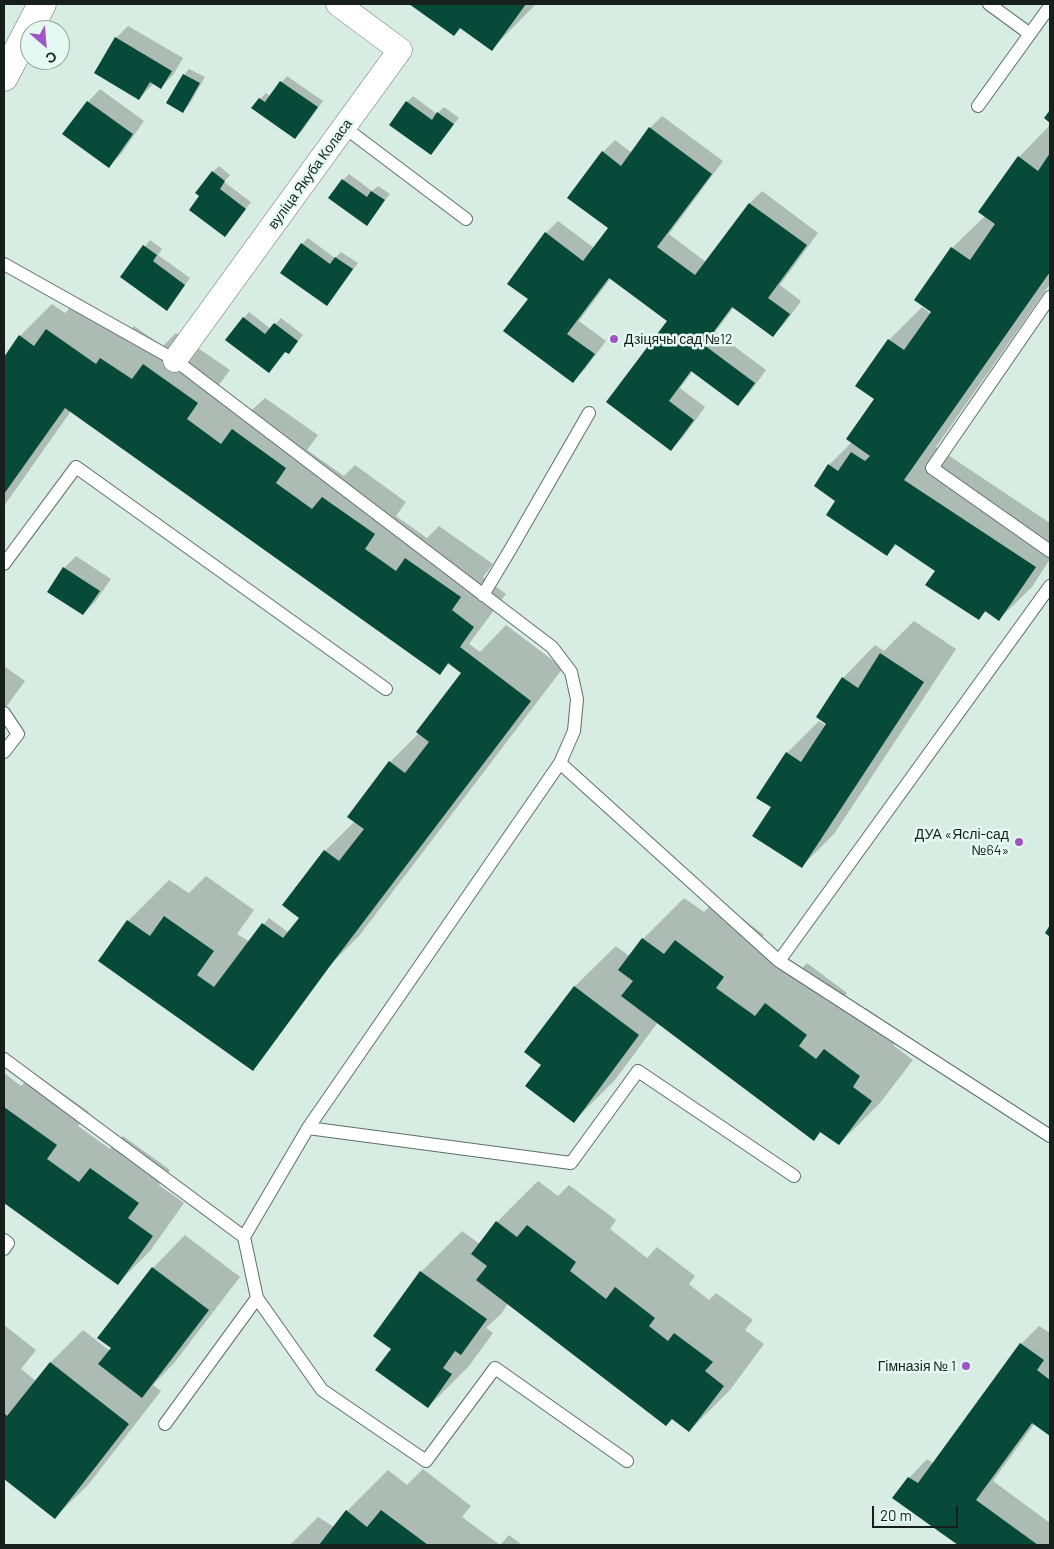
<!DOCTYPE html>
<html>
<head>
<meta charset="utf-8">
<style>
  body { margin:0 }
  #map { position:relative; width:1054px; height:1549px; overflow:hidden; background:#d7ece3; font-family:Barlow,sans-serif }
  canvas { display:block }
  .frame { position:absolute; inset:0; border:5px solid #171f1c; pointer-events:none }
  .north { position:absolute; left:20px; top:20px; width:50px; height:50px; box-sizing:border-box; background:#e4f9f1; border:1px solid #92a29c; border-radius:50%; rotate:153deg; font-size:14px; font-weight:700; line-height:20px; text-align:center; color:#171f1c }
  .north::after { content:''; display:block; margin:auto; width:18px; height:22px; background:#9f54c7; clip-path:polygon(50% 0,100% 100%,50% 72%,0 100%) }
  .scale { position:absolute; left:872px; top:1506px; width:86px; height:22px; box-sizing:border-box; border:2px solid #171f1c; border-top:0; padding-left:6px; font-size:15px; line-height:18px; white-space:nowrap; color:#171f1c; -webkit-text-stroke:4px #e4f9f1; paint-order:stroke }
</style>
</head>
<body>
<div id="map">
<canvas width="1054" height="1549"></canvas>
<div class="frame"></div>
<div class="north">С</div>
<div class="scale">20 m</div>
</div>
<script>
const c = document.querySelector('canvas').getContext('2d');
c.lineJoin = 'round';
function fillPath(path, color) {
  c.fillStyle = color;
  c.fill(path, 'evenodd');
}
function shape(rows) {
  const path = new Path2D();
  for (const r of rows) {
    path.moveTo(r[0], r[1]);
    for (let i = 2; i < r.length; i += 2) path.lineTo(r[i], r[i + 1]);
  }
  return path;
}
function trace(path, color, width, dash) {
  c.strokeStyle = color;
  c.lineWidth = width;
  c.lineCap = dash ? 'butt' : 'round';
  c.setLineDash(dash || []);
  c.stroke(path);
}
function label(font, color, halo, rows, align = 'center') {
  c.font = font + ' Barlow,sans-serif';
  c.lineWidth = 5;
  c.setLineDash([]);
  c.textBaseline = 'middle';
  c.strokeStyle = halo;
  c.fillStyle = color;
  for (const [text, x, y, turn = 0] of rows) {
    c.save();
    c.translate(x, y);
    c.rotate((+turn || 0) * Math.PI / 180);
    c.textAlign = isNaN(turn) ? turn : align;
    if (halo) c.strokeText(text, 0, 0);
    c.fillText(text, 0, 0);
    c.restore();
  }
}
const shadow = shape([
  [411,4,536,4,492,49,461,27,454,35],
  [128,26,183,58,173,75,161,87,154,83,139,99,116,38],
  [189,69,205,77,189,105,183,111,184,75],
  [287,76,323,101,301,132,295,137,260,99,266,93,270,96],
  [100,89,144,121,121,154,109,166,88,102],
  [413,96,437,114,444,107,459,118,431,154,407,102],
  [662,116,723,161,669,234,706,262,750,203,762,191,818,233,780,285,801,301,785,323,772,336,734,307,715,332,766,370,750,392,738,404,693,371,680,388,705,407,683,437,671,449,608,402,668,321,611,278,579,321,606,341,585,369,573,381,529,298,546,233,558,221,594,248,609,227,603,152,615,140,632,153,650,128],
  [1050,125,1050,284,936,447,1050,523,1050,559,1032,587,999,619,987,611,979,618,936,570,897,544,887,554,837,500,815,486,829,465,852,442,875,399,857,386,889,340,922,307,931,314,952,248,985,216,1019,157],
  [219,166,230,175,224,182,251,202,225,236,200,195,213,172],
  [349,174,372,191,378,186,390,194,367,224,343,180],
  [308,238,335,258,341,252,358,263,332,299,326,305,302,244],
  [150,240,162,249,158,255,190,278,172,303,122,277],
  [80,298,128,332,134,326,163,346,176,333,230,370,218,386,252,410,265,398,318,435,307,450,344,476,355,465,406,502,396,516,427,538,439,526,493,564,483,577,506,594,469,644,480,652,506,625,563,668,359,936,332,963,258,1064,253,1070,100,961,128,921,169,880,189,893,206,876,254,910,237,934,250,942,269,918,289,933,301,918,325,851,355,821,349,816,390,762,419,733,463,672,450,663,440,673,71,411,4,506,4,359,20,336,52,304,65,313],
  [249,312,271,329,281,318,303,335,294,347,289,353,286,351,269,371,244,318],
  [76,556,111,579,95,602,83,614,64,568],
  [914,621,956,649,834,834,801,867,773,807,787,753,819,721,827,726,843,678,875,645,884,651],
  [4,666,25,681,4,710],
  [684,898,704,912,717,899,764,935,756,946,795,975,807,963,847,993,839,1004,857,1017,866,1008,901,1035,893,1045,913,1060,880,1103,839,1144,822,1131,814,1139,658,1022,615,1080,574,1121,543,1064,574,987,616,946,629,956,643,939],
  [4,1073,21,1086,34,1073,89,1112,78,1126,110,1149,123,1136,170,1170,159,1185,184,1203,150,1251,118,1283,4,1202],
  [538,1181,558,1196,569,1185,616,1220,610,1229,647,1258,657,1247,695,1276,689,1284,709,1300,716,1293,753,1320,745,1330,764,1344,730,1390,689,1431,508,1303,502,1313,486,1328,493,1333,469,1366,428,1407,393,1348,421,1272,462,1231,480,1244,497,1222],
  [185,1235,240,1277,174,1363,153,1385,161,1391,88,1485,55,1517,4,1478,4,1325,36,1350,21,1369,36,1381,50,1363,83,1330,110,1351,153,1268],
  [1039,1326,1050,1333,1050,1434,1035,1423,993,1481,1050,1523,1050,1545,960,1545,894,1498,909,1478,927,1459,934,1464,1021,1344],
  [423,1469,471,1506,462,1517,500,1545,509,1535,522,1545,290,1545,318,1517,334,1527,347,1511,388,1470,407,1485]
]);
const building = shape([
  [409,4,526,4,492,51,460,28,454,36],
  [115,37,172,71,161,89,150,82,139,100,94,73],
  [183,74,200,83,183,113,166,103],
  [280,81,318,107,295,139,251,108,259,98,265,102],
  [87,101,133,134,109,168,62,134],
  [406,101,432,120,437,112,454,124,431,155,389,125],
  [1050,110,1050,123,1044,118],
  [649,127,712,174,657,247,695,275,749,203,807,245,768,298,790,314,773,337,732,307,704,345,755,383,738,406,691,371,669,401,694,420,671,451,606,402,667,321,609,278,567,334,595,354,573,383,503,331,528,299,507,284,545,232,583,261,608,228,567,198,602,151,621,166],
  [1050,153,1050,272,904,480,1036,567,999,621,985,611,979,620,925,585,935,571,895,544,887,556,826,515,835,501,814,486,828,464,838,471,851,452,865,461,870,456,846,439,874,399,855,386,888,339,904,350,931,312,914,300,951,247,970,260,995,224,978,212,1018,156,1038,171],
  [212,171,225,181,220,189,246,209,225,237,189,210,199,196,195,193],
  [342,179,367,197,371,191,385,200,367,226,328,198],
  [301,243,330,264,335,257,353,269,327,306,280,273],
  [143,245,157,255,153,261,185,285,167,311,120,277],
  [243,317,265,334,274,323,298,341,289,354,285,352,269,373,225,340],
  [46,329,96,364,100,358,132,379,143,364,198,403,187,419,221,444,232,429,286,468,276,483,312,509,322,497,375,534,365,549,396,571,405,558,461,597,452,610,474,627,460,647,531,701,327,970,253,1071,98,961,127,920,150,936,164,916,214,951,197,975,214,987,262,923,283,938,299,918,282,905,324,850,339,861,364,829,347,817,389,761,405,773,429,742,416,732,461,673,448,663,440,675,65,408,4,494,4,357,19,335,34,346],
  [63,567,100,591,83,615,47,592],
  [880,653,924,682,802,868,752,836,771,807,756,798,786,752,801,762,826,724,816,717,842,677,858,688],
  [1050,925,1050,937,1045,933],
  [642,938,664,954,675,940,724,977,716,988,755,1016,765,1003,807,1035,799,1046,816,1059,824,1049,860,1076,853,1087,872,1101,839,1145,820,1132,814,1141,621,996,633,981,618,970],
  [574,986,639,1035,574,1123,525,1086,541,1065,524,1052],
  [4,1107,57,1145,47,1159,79,1182,90,1168,139,1203,128,1218,153,1236,118,1285,4,1203],
  [496,1221,517,1237,527,1225,576,1262,570,1271,606,1299,615,1287,655,1318,649,1326,668,1341,674,1333,713,1362,705,1371,724,1386,689,1432,672,1419,666,1426,476,1280,487,1266,471,1254],
  [152,1267,209,1310,142,1398,98,1364,111,1348,97,1338],
  [420,1271,487,1319,461,1355,455,1351,443,1368,452,1374,428,1408,375,1370,391,1349,373,1336],
  [1020,1343,1044,1360,1037,1370,1050,1380,1050,1436,1032,1423,976,1500,1038,1545,958,1545,892,1498,908,1477,918,1483],
  [50,1362,129,1424,55,1519,4,1479,4,1413,7,1416],
  [346,1510,367,1527,381,1510,428,1545,319,1545]
]);
const lane = shape([
  [989,4,1030,34],
  [978,106,1050,6],
  [344,127,466,219],
  [4,264,175,360,552,647,571,672,577,699,574,731,560,763,308,1128,244,1237,4,1059],
  [1050,297,932,468,1050,551],
  [4,564,76,467,386,689],
  [483,595,510,550,589,413],
  [4,713,18,734,4,752],
  [560,763,779,961,1050,1136],
  [779,961,1050,586],
  [308,1128,571,1163,638,1071,794,1176],
  [4,1240,8,1243,4,1249],
  [257,1298,322,1390,426,1461,495,1368,627,1461],
  [165,1424,257,1298,244,1237]
]);
const street = shape([
  [175,360,400,50,338,4]
]);
const secondary = shape([
  [4,77,42,4]
]);
const markers = [
  [614,339,5,"#9f54c7"],
  [1019,842,5,"#9f54c7"],
  [966,1366,5,"#9f54c7"]
];
const streetNames = [
  ["вуліца Якуба Коласа",310,174,-54]
];
const poiNames = [
  ["Дзіцячы сад №12",624,339,"left"],
  ["ДУА «Яслі-сад",1009,834],
  ["№64»",1009,850],
  ["Гімназія № 1",956,1366]
];
fillPath(shadow, '#0003');
fillPath(building, '#084a39');
trace(lane, '#5e7069', 14);
trace(street, '#5e7069', 25);
trace(secondary, '#5e7069', 29);
trace(lane, '#fff', 12);
trace(street, '#fff', 24);
trace(secondary, '#fff', 28);
for (const [x, y, r, color] of markers) {
  const dot = new Path2D();
  dot.arc(x, y, r, 0, 2 * Math.PI);
  c.fillStyle = color;
  c.fill(dot);
  trace(dot, '#e4f9f1', 2);
}
label('14px', '#171f1c', '#e4f9f1', streetNames);
label('14px', '#171f1c', '#e4f9f1', poiNames, 'right');
</script>
</body>
</html>
